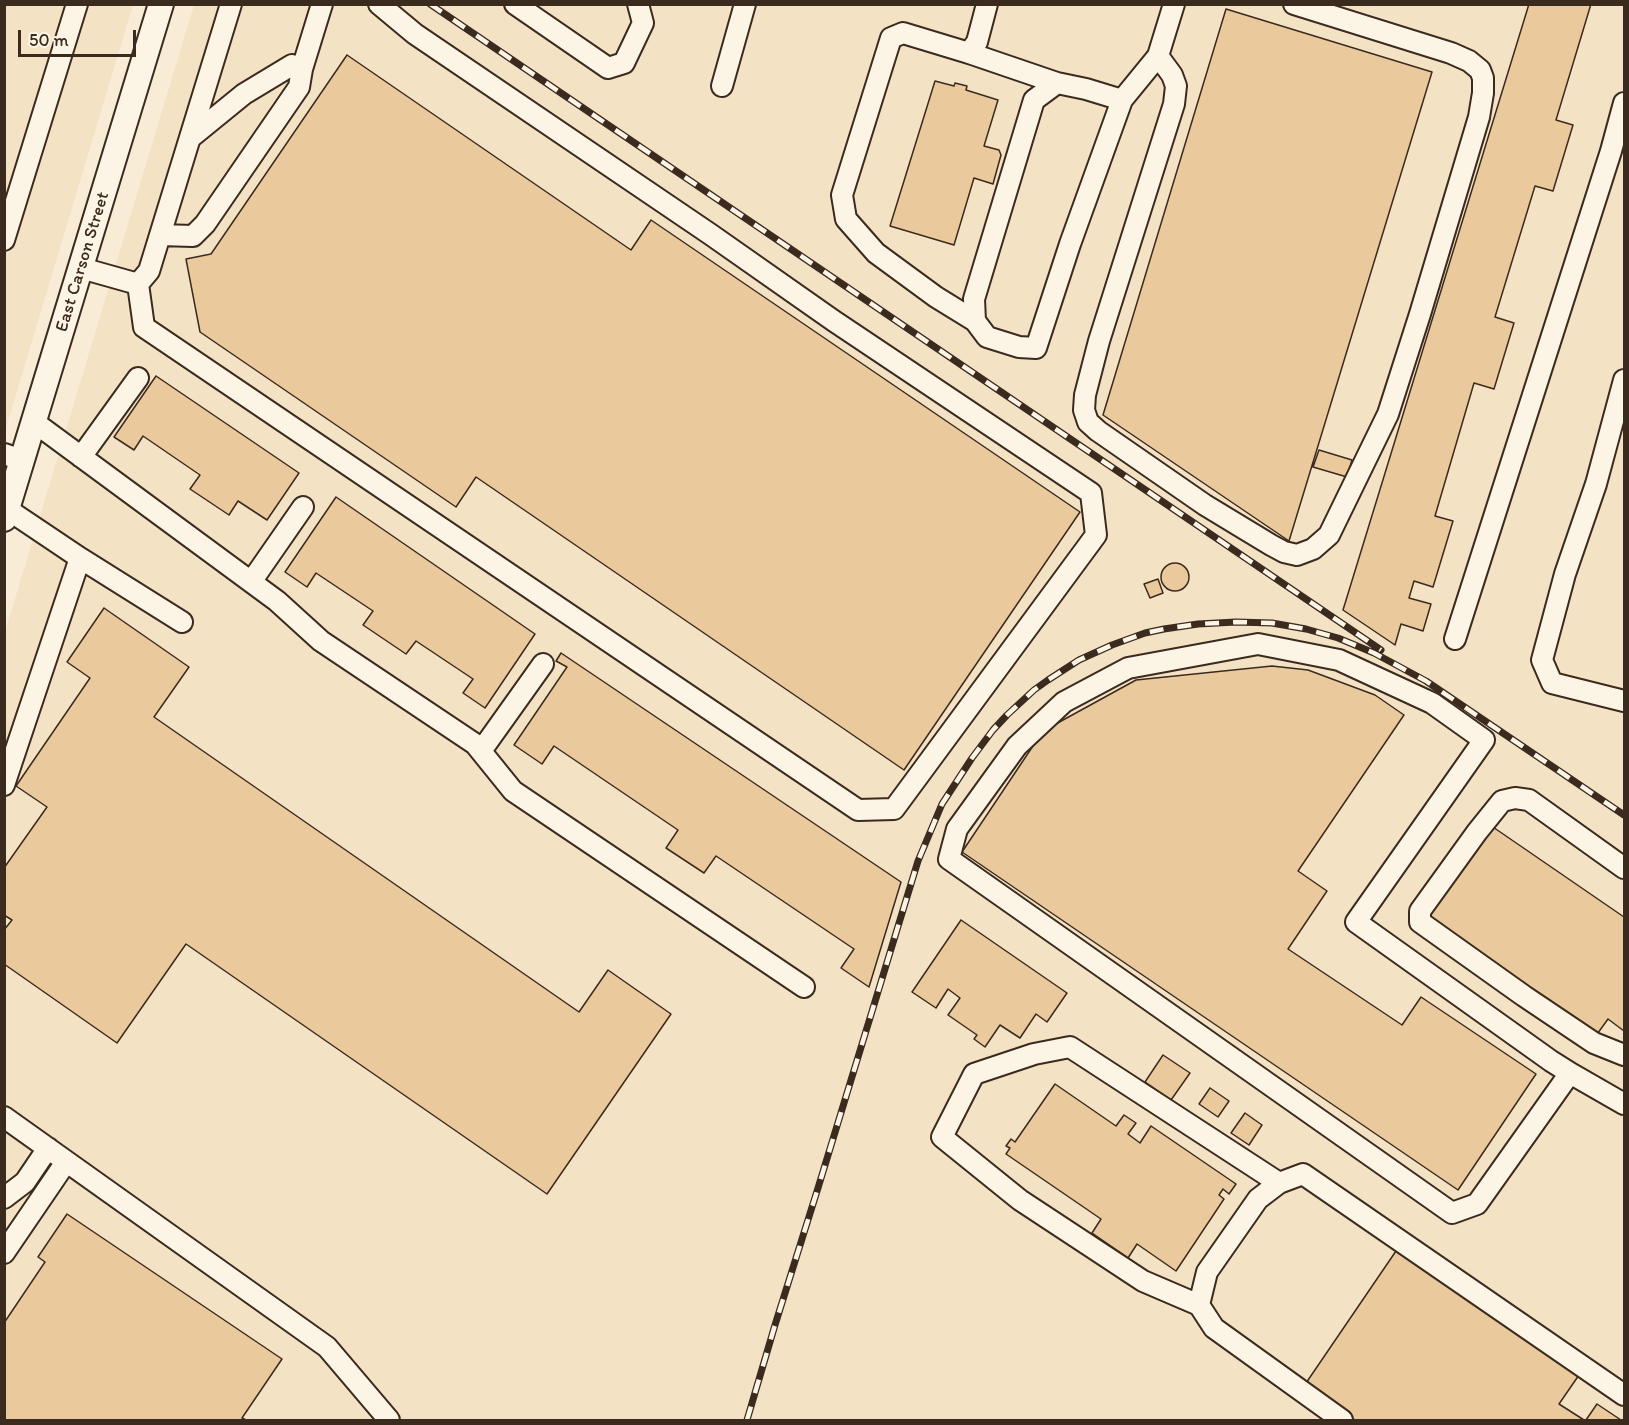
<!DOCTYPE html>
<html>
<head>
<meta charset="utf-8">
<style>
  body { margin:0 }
  #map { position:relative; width:1629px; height:1425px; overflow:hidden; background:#f8ecd6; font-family:Itim,sans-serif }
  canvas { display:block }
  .frame { position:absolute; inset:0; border:6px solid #3b2a1e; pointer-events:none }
  .scale { position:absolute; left:18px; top:30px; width:118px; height:27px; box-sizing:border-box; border:3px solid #3b2a1e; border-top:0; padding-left:8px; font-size:18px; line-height:21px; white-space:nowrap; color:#3b2a1e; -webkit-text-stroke:4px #fcf5e5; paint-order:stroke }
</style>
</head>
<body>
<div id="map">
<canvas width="1629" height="1425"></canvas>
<div class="frame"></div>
<div class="scale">50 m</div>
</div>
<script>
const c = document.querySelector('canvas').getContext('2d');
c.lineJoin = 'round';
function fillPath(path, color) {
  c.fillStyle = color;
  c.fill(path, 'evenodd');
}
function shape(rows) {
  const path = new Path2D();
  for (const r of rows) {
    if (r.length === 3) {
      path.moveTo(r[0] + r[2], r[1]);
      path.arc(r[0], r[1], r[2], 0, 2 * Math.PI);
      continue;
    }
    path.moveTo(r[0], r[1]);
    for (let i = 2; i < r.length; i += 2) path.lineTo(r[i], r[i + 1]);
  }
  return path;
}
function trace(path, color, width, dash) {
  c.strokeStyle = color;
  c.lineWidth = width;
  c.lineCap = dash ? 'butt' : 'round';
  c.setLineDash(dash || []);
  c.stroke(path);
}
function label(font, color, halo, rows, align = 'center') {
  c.font = font + ' Itim,sans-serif';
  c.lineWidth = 5;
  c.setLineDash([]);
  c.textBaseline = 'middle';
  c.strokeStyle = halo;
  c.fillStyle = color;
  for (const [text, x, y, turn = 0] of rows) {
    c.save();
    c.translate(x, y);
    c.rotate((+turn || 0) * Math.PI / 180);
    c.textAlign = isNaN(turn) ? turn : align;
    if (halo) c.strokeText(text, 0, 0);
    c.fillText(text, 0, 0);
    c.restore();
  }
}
const built = shape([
  [5,5,133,5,5,431],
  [194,5,1624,5,1624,1420,5,1420,5,632]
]);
const building = shape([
  [1529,4,1591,4,1556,120,1573,125,1553,191,1535,186,1495,317,1514,323,1494,389,1474,383,1435,516,1453,521,1433,587,1414,581,1409,598,1431,604,1423,631,1401,624,1395,645,1343,610,1529,4],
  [1226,9,1432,72,1289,541,1103,415,1226,9],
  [347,55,631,250,651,220,1080,512,904,770,476,477,456,507,200,332,186,259,211,254,347,55],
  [935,81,954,86,955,83,967,86,966,90,998,100,984,146,999,150,1001,155,993,184,974,178,954,245,890,226,935,81],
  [156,376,299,473,267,520,238,501,229,515,190,489,200,475,143,436,134,450,114,437,156,376],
  [1319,450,1352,460,1347,477,1313,467,1319,450],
  [336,497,535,634,485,708,463,693,473,679,416,641,406,654,363,625,373,611,316,573,307,587,285,572,336,497],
  [1175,577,14],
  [1158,579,1163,593,1150,598,1144,584,1158,579],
  [104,608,189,667,154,717,579,1012,608,970,671,1014,547,1194,186,944,117,1043,4,964,4,930,12,920,4,915,4,868,47,807,16,786,90,678,67,662,104,608],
  [561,653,901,882,869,987,841,968,854,949,716,856,704,873,666,848,678,830,554,746,542,764,514,745,567,667,556,661,561,653],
  [1272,666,1308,670,1375,695,1404,715,1298,871,1327,891,1288,949,1402,1025,1421,997,1536,1074,1458,1190,962,852,1043,731,1136,680,1272,666],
  [1490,825,1624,917,1624,1031,1608,1019,1595,1037,1425,921,1490,825],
  [961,920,1067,993,1047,1022,1036,1014,1020,1038,1000,1025,985,1047,974,1039,977,1035,948,1015,960,998,948,989,936,1008,912,992,961,920],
  [1163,1055,1190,1073,1171,1100,1145,1082,1163,1055],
  [1055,1084,1116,1126,1124,1115,1136,1123,1128,1134,1140,1143,1151,1126,1236,1184,1229,1194,1223,1189,1219,1195,1224,1199,1176,1271,1137,1244,1128,1258,1092,1233,1101,1219,1006,1154,1010,1148,1006,1146,1011,1139,1015,1142,1055,1084],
  [1210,1088,1229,1101,1218,1117,1199,1104,1210,1088],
  [1245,1113,1262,1125,1249,1145,1231,1133,1245,1113],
  [67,1214,282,1359,242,1418,246,1420,4,1420,4,1323,45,1262,38,1257,67,1214],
  [1396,1251,1579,1375,1559,1404,1584,1420,1355,1420,1304,1386,1396,1251],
  [1597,1404,1621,1420,1586,1420,1597,1404]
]);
const minor = shape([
  [231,4,149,271,138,284,144,327,858,810,894,809,1096,535,1091,493,834,321,710,234,415,34,379,4],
  [515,4,608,68,624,63,643,23,638,4],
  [969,53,1057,83],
  [1158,56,1172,75,1176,86,1174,104,1099,341,1085,395,1084,410,1088,422,1098,431,1205,505,1271,545,1284,552,1297,555,1313,549,1329,535,1388,414,1420,314,1479,117,1483,93,1483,78,1480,70,1469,61,1451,53,1294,4],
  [302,69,322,4],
  [722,86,745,4],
  [1122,100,1070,244,1036,348,1019,347,987,337,975,321,974,299,1034,100,1057,83,1086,89,1122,100,1158,56,1174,4],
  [160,235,193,236,205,224,299,87,302,69,292,65,244,94,190,138],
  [4,240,77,4],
  [81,268,138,284],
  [975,321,936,297,876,253,846,219,842,195,891,38,903,33,969,53,977,42,987,4],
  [1624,380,1596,484,1565,574,1542,660,1552,683,1624,701],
  [34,422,277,601,321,641,475,744,513,791,804,987],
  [4,454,22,460],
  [81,457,138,378],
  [4,507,80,558],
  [251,582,303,507],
  [1455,639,1611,151,1624,103],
  [481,751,543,664],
  [4,785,80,558,182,622],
  [1624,868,1529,800,1515,798,1502,801,1477,832,1420,911,1420,922,1524,996,1594,1043,1624,1055],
  [1570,1073,1477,1204,1452,1213,949,859,957,829,1017,746,1064,702,1128,668,1258,644,1339,660,1432,703,1484,740,1356,922,1551,1061,1570,1073,1624,1104],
  [4,1117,327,1347,389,1420],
  [4,1198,25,1182,48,1148],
  [4,1253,66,1162],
  [1199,1305,1143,1281,1020,1200,942,1137,974,1074,1034,1054,1070,1047,1279,1183],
  [1342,1420,1214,1328,1199,1305,1207,1272,1258,1199,1279,1183,1303,1174,1624,1395]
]);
const major = shape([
  [4,519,161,4]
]);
const rail = shape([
  [430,4,1381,650],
  [747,1420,775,1325,818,1188,918,861,942,804,972,758,993,730,1007,715,1034,690,1048,680,1079,660,1112,645,1145,633,1164,629,1198,624,1236,622,1272,623,1306,629,1338,638,1374,653,1426,681,1624,815]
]);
const streetNames = [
  ["East Carson Street",83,262,-73]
];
fillPath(built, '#f4e2c5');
fillPath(building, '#eac99c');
trace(building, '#3b2a1e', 1.5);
trace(minor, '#3b2a1e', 24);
trace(major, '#3b2a1e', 28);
trace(minor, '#fcf5e5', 20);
trace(major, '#fcf5e5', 24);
trace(rail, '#3b2a1e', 7);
trace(rail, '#fcf5e5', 4.5, [14]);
label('18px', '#3b2a1e', '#fcf5e5', streetNames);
</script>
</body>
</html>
